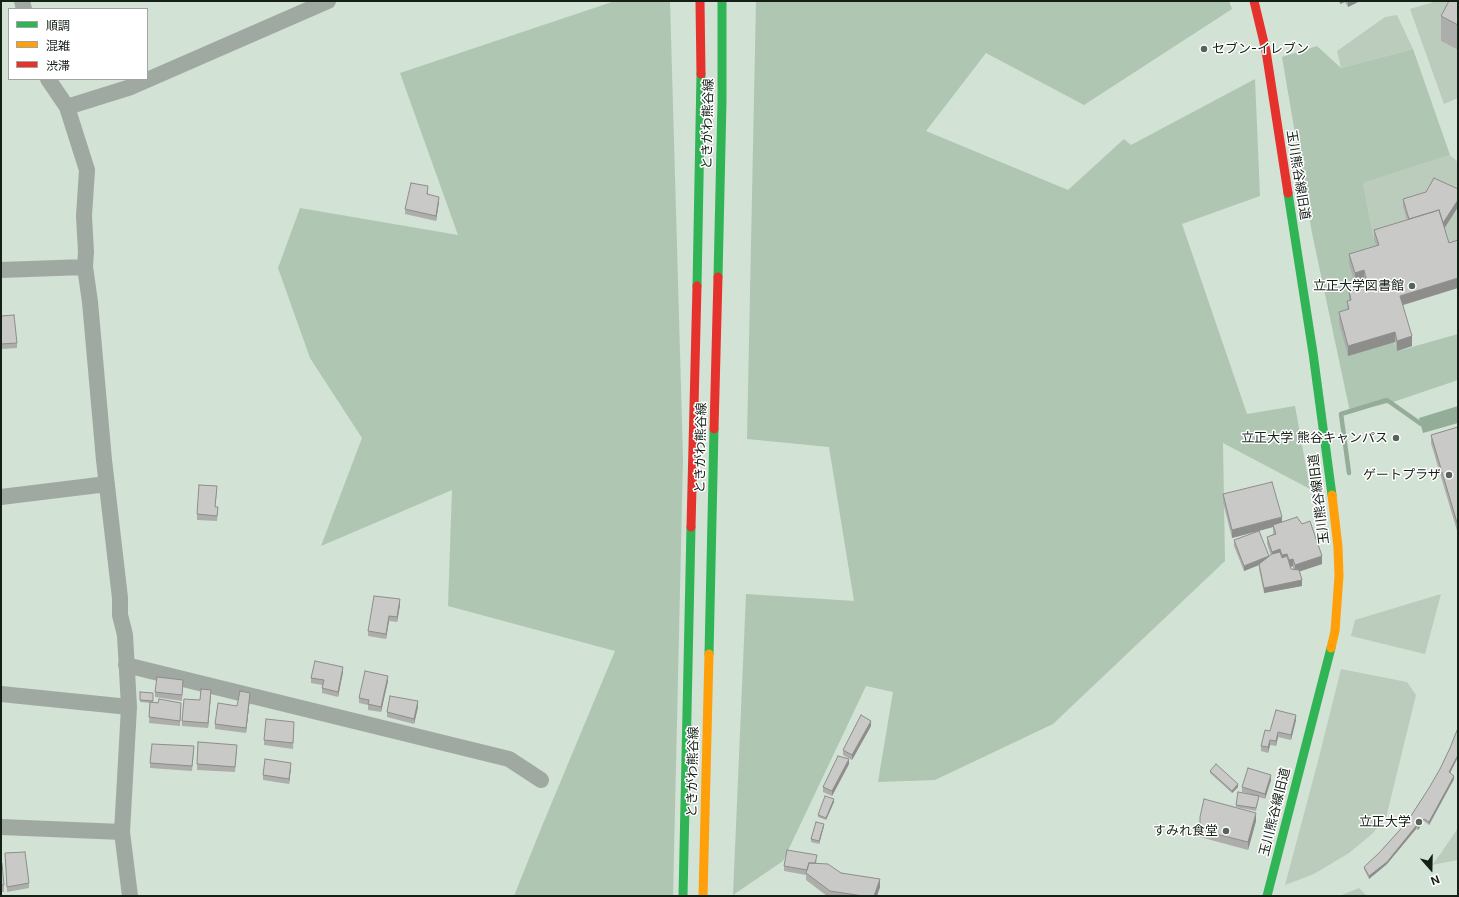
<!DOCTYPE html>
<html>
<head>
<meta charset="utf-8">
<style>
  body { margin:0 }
  #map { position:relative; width:1459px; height:897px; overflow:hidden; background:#d2e2d4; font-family:Inter,"Noto Sans JP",sans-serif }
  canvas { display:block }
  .frame { position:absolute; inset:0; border:2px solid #141f16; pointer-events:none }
  .legend { position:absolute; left:8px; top:8px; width:140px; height:72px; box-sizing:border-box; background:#fff; border:1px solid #a1a5a2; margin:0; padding:5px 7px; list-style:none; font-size:12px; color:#141f16 }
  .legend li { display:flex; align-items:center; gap:8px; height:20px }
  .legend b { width:20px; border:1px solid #a1a5a2 }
  .north { position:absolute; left:1411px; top:849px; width:40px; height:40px; -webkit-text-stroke:3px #fff; paint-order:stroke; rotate:160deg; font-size:11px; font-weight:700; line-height:16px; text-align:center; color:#141f16 }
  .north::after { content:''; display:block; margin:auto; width:14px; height:18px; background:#141f16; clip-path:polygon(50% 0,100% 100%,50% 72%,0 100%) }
</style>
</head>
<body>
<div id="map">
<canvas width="1459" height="897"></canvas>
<div class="frame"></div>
<ul class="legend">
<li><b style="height:5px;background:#30b455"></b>順調</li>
<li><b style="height:5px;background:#ff9f0a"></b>混雑</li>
<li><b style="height:5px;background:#e5322d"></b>渋滞</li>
</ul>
<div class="north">N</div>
</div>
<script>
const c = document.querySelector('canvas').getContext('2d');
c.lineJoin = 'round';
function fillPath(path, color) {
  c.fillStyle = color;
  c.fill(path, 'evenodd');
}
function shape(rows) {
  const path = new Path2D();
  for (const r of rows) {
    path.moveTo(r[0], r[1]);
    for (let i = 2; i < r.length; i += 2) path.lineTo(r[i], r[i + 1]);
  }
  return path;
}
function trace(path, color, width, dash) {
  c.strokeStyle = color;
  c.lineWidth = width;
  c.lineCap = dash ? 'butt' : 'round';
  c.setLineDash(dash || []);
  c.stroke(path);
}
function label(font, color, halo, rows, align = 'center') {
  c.font = font + ' Inter,"Noto Sans JP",sans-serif';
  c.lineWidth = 3;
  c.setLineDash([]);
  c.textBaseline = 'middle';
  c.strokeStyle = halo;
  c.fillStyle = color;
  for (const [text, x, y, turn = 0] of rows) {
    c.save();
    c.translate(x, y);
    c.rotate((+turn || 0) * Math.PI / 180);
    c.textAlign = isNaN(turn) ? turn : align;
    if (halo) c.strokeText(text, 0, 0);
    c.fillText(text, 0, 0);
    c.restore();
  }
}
const green = shape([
  [1437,1,1458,1,1441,41,1458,50,1458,98,1444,104,1410,9],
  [1397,15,1413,49,1341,68,1337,51,1385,17],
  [1450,155,1458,162,1458,197,1410,229,1374,240,1363,183],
  [1458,207,1458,250,1449,253,1442,232],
  [1441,594,1425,654,1351,636,1355,620],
  [1341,669,1407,682,1416,695,1386,818,1372,834,1349,853,1314,874,1285,885,1317,765],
  [1458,828,1458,860,1432,865,1441,853],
  [1359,888,1367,896,1341,896,1344,894]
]);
const forest = shape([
  [615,1,670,1,683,458,673,896,514,896,542,826,615,651,448,606,452,490,321,546,362,438,310,358,278,268,300,208,458,235,400,73],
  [756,1,1229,1,1232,9,1084,105,986,53,926,131,1068,190,1124,139,1131,145,1255,79,1260,196,1182,224,1247,414,1295,406,1310,489,1223,443,1225,561,1053,724,935,780,878,782,893,692,866,686,783,861,733,895,746,594,854,601,829,447,747,439],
  [1317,46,1341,68,1413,49,1450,155,1363,183,1374,240,1379,255,1364,280,1398,351,1458,334,1458,380,1393,402,1350,412,1312,233,1282,57]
]);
const water = shape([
  [1458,406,1458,423,1423,433,1419,418]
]);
const stream = shape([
  [1349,473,1341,414,1387,400,1421,424,1426,422]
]);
const street = shape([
  [22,1,24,9],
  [48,79,67,107,87,170,84,216,86,252,85,267,90,302,104,460,120,598,120,615,125,635,129,707,122,832,130,896],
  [67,107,131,87,328,1],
  [1,270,85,267],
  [1,497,107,484],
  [126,665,509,759,541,780],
  [1,694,129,707],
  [1,827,122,832]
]);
const fast = shape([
  [1288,193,1313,353,1332,495],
  [718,277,722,101,722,1],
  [697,286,701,74],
  [709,654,714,429],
  [683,896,691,527],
  [1267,896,1331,648]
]);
const slow = shape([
  [1331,648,1335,631,1339,576,1338,547,1332,495],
  [703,896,709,654]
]);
const jam = shape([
  [700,1,701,74],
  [1254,1,1266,51,1288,193],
  [714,429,718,277],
  [691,527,697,286]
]);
const wall = shape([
  [1339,1,1360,1,1348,7,1345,2,1340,4],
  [1458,1,1458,50,1441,41,1441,16],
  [1458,189,1458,207,1444,229,1403,305,1412,346,1397,351,1395,342,1348,356,1339,323,1339,312,1347,310,1347,301,1349,301,1349,291,1358,289,1358,282,1355,283,1349,264,1349,254,1376,246,1374,240,1374,230,1407,220,1403,206,1403,199],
  [428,191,428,194,439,202,436,221,405,214,405,209],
  [1,316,17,343,17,348,1,349],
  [1458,427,1458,534,1431,443,1431,435],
  [217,491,215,507,218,512,217,521,197,520,197,514],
  [1223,494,1282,522,1322,564,1300,571,1302,586,1264,593,1259,569,1259,565,1244,571,1234,546,1234,540,1269,557,1271,556,1267,544,1267,537,1273,534,1273,527,1232,538,1223,502],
  [1293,566,1293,569,1291,569,1290,567],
  [400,605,397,622,389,621,386,639,368,636,368,631],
  [343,672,338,697,322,693,322,685,311,683,311,678],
  [388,681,381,712,368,710,368,705,359,703,359,698],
  [183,685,182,701,155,697,155,692],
  [153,693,153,702,158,703,181,708,180,726,149,723,150,703,140,702,140,700],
  [211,695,208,728,182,726,182,721],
  [250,698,246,733,215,729,215,724,237,706],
  [418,707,414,724,387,717,387,712],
  [1296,720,1291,740,1278,737,1276,746,1270,745,1268,753,1261,751,1261,746,1270,731],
  [871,726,852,760,843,755,843,750],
  [294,727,293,749,264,745,264,740],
  [1458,728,1458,757,1450,773,1454,779,1429,825,1424,821,1418,830,1416,829,1387,864,1369,879,1364,869,1364,867,1379,853,1407,822,1429,788,1440,769,1450,748],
  [237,750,235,772,197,770,197,764],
  [194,751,192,771,150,768,150,763],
  [849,764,832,796,823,792,823,787],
  [291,768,289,784,263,780,263,775],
  [1210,771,1238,787,1232,793,1210,773],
  [1271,780,1265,799,1259,797,1256,811,1236,807,1236,805,1250,794,1242,792,1242,787],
  [834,802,826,820,818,817,818,815],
  [1200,817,1256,821,1248,850,1200,837],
  [824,826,819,844,811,842,811,839],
  [5,853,29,883,29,888,7,892],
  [817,860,816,863,880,887,877,896,827,896,806,880,806,875,784,871,784,866],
  [1,863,4,885,4,892,1,892]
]);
const shadedWall = shape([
  [1340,1,1345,1,1345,2,1340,4],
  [1350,1,1360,1,1348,7,1348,2],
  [439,197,439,202,436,221,436,216],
  [1458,200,1458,207,1442,232,1442,224],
  [1364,270,1364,280,1355,283,1355,273],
  [1458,278,1458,288,1400,306,1400,296],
  [1395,332,1395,342,1348,356,1348,346],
  [1412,336,1412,346,1397,351,1397,341],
  [1282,517,1282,525,1273,525,1273,527,1232,538,1232,530],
  [1280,549,1280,557,1272,560,1272,552],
  [1287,554,1287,561,1282,563,1282,555],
  [1269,556,1269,561,1244,571,1244,566],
  [1322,556,1322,564,1295,573,1295,565],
  [1293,559,1293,566,1289,568,1289,560],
  [1302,580,1302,586,1264,593,1264,588],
  [400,599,400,605,397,622,397,617],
  [389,616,389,621,386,639,386,634],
  [343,667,343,672,338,697,338,692],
  [388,676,388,681,381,712,381,707],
  [211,690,211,695,208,728,208,723],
  [250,693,250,698,246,733,246,728],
  [418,701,418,707,414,724,414,719],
  [1296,715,1296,720,1291,740,1291,735],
  [871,721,871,726,852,760,852,755],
  [1278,732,1278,737,1276,746,1276,741],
  [1270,740,1270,745,1268,753,1268,747],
  [1458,755,1458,757,1449,775,1449,772],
  [849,759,849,764,832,796,832,791],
  [291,763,291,768,289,784,289,779],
  [1271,775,1271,780,1265,799,1265,794],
  [1454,776,1454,779,1429,825,1429,822],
  [1238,784,1238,787,1232,793,1232,791],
  [834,799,834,802,826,820,826,818],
  [1256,813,1256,821,1248,850,1248,842],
  [1424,819,1424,821,1418,830,1418,827],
  [824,824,824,826,819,844,819,841],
  [1416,826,1416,829,1387,864,1369,879,1369,876],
  [880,879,880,887,877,896,874,896]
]);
const building = shape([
  [1449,1,1458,1,1458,25,1441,16,1449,1],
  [1434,178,1458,189,1458,200,1443,223,1439,210,1409,219,1403,199,1426,192,1434,178],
  [411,183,428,186,427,194,439,197,436,216,405,209,411,183],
  [1439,210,1449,243,1458,240,1458,278,1400,296,1412,336,1397,341,1395,332,1348,346,1339,312,1349,309,1347,301,1351,300,1349,291,1361,288,1358,281,1366,278,1364,270,1355,273,1349,254,1379,245,1374,230,1439,210],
  [14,315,17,343,1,344,1,316,14,315],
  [1458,427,1458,526,1431,435,1458,427],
  [1272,482,1282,517,1232,530,1223,494,1272,482],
  [199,485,217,486,215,507,218,507,217,516,197,514,199,485],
  [1297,517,1302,524,1310,521,1322,556,1295,565,1293,559,1289,560,1287,554,1282,555,1280,549,1272,552,1267,537,1276,534,1273,525,1297,517],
  [1259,531,1269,556,1244,566,1234,540,1259,531],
  [1280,552,1282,558,1287,556,1291,569,1299,570,1302,580,1264,588,1259,564,1272,554,1280,552],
  [374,596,400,599,397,617,389,616,386,634,368,631,374,596],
  [315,661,343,667,338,692,322,688,324,680,311,678,315,661],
  [365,671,388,676,381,707,368,704,369,700,359,698,365,671],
  [157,677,183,680,182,695,155,692,157,677],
  [201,689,211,690,208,723,182,721,184,699,200,700,201,689],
  [240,691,250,693,246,728,215,724,218,703,237,706,240,691],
  [140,692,153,693,153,701,140,700,140,692],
  [390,696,418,701,414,719,387,712,390,696],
  [159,699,181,703,180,721,149,717,150,702,158,703,159,699],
  [1276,710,1296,715,1291,735,1278,732,1276,741,1270,740,1268,747,1261,746,1265,730,1270,731,1276,710],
  [861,715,871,721,852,755,843,750,861,715],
  [266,719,294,722,293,743,264,740,266,719],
  [1458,728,1458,755,1449,772,1454,776,1429,822,1424,819,1418,827,1416,826,1387,862,1369,876,1364,867,1379,853,1407,822,1429,788,1440,769,1450,748,1458,728],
  [198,742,237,745,235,767,197,764,198,742],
  [152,744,194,746,192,766,150,763,152,744],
  [838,756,849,759,832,791,823,787,838,756],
  [265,759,291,763,289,779,263,775,265,759],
  [1216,764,1238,784,1232,791,1210,771,1216,764],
  [1248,768,1271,775,1265,794,1242,787,1248,768],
  [1238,792,1259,796,1256,808,1236,805,1238,792],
  [825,796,834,799,826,818,818,815,825,796],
  [1204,799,1256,813,1248,842,1200,830,1200,817,1204,799],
  [816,822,824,824,819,841,811,839,816,822],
  [787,850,817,855,815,863,809,863,807,870,784,866,787,850],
  [25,852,29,883,7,887,5,853,25,852],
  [1,863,2,863,4,885,1,885,1,863],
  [809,863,828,864,841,873,880,879,874,896,863,896,830,891,806,873,809,863]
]);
const markers = [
  [1204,49,4,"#566358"],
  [1412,286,4,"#566358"],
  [1396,438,4,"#566358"],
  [1449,475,4,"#566358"],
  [1419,822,4,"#566358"],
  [1226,831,4,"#566358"]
];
const poiNames = [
  ["セブン-イレブン",1212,49,"left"],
  ["立正大学図書館",1404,286],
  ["立正大学 熊谷キャンパス",1388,438],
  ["ゲートプラザ",1441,475],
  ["立正大学",1411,822],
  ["すみれ食堂",1218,831]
];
const streetNames = [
  ["ときがわ熊谷線",708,124,-89],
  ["玉川熊谷線旧道",1298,175,81],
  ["ときがわ熊谷線",701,448,-89],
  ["玉川熊谷線旧道",1319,499,-97],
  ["ときがわ熊谷線",693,772,-89],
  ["玉川熊谷線旧道",1275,812,-76]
];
fillPath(green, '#bbccbd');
fillPath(forest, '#afc6b2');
fillPath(water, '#94ad98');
trace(stream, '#94ad98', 4.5);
trace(street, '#a0a9a1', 16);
trace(fast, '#30b455', 9);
trace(slow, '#ff9f0a', 9);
trace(jam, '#e5322d', 9);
fillPath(wall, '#adadab');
fillPath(shadedWall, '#8d8d8b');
fillPath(building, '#c9c9c7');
trace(building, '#8d8d8b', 1);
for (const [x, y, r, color] of markers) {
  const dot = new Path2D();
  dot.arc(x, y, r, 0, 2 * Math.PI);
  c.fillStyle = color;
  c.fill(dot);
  trace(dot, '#fff', 1.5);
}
label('13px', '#141f16', '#fff', poiNames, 'right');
label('13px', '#141f16', '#fff', streetNames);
</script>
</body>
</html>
